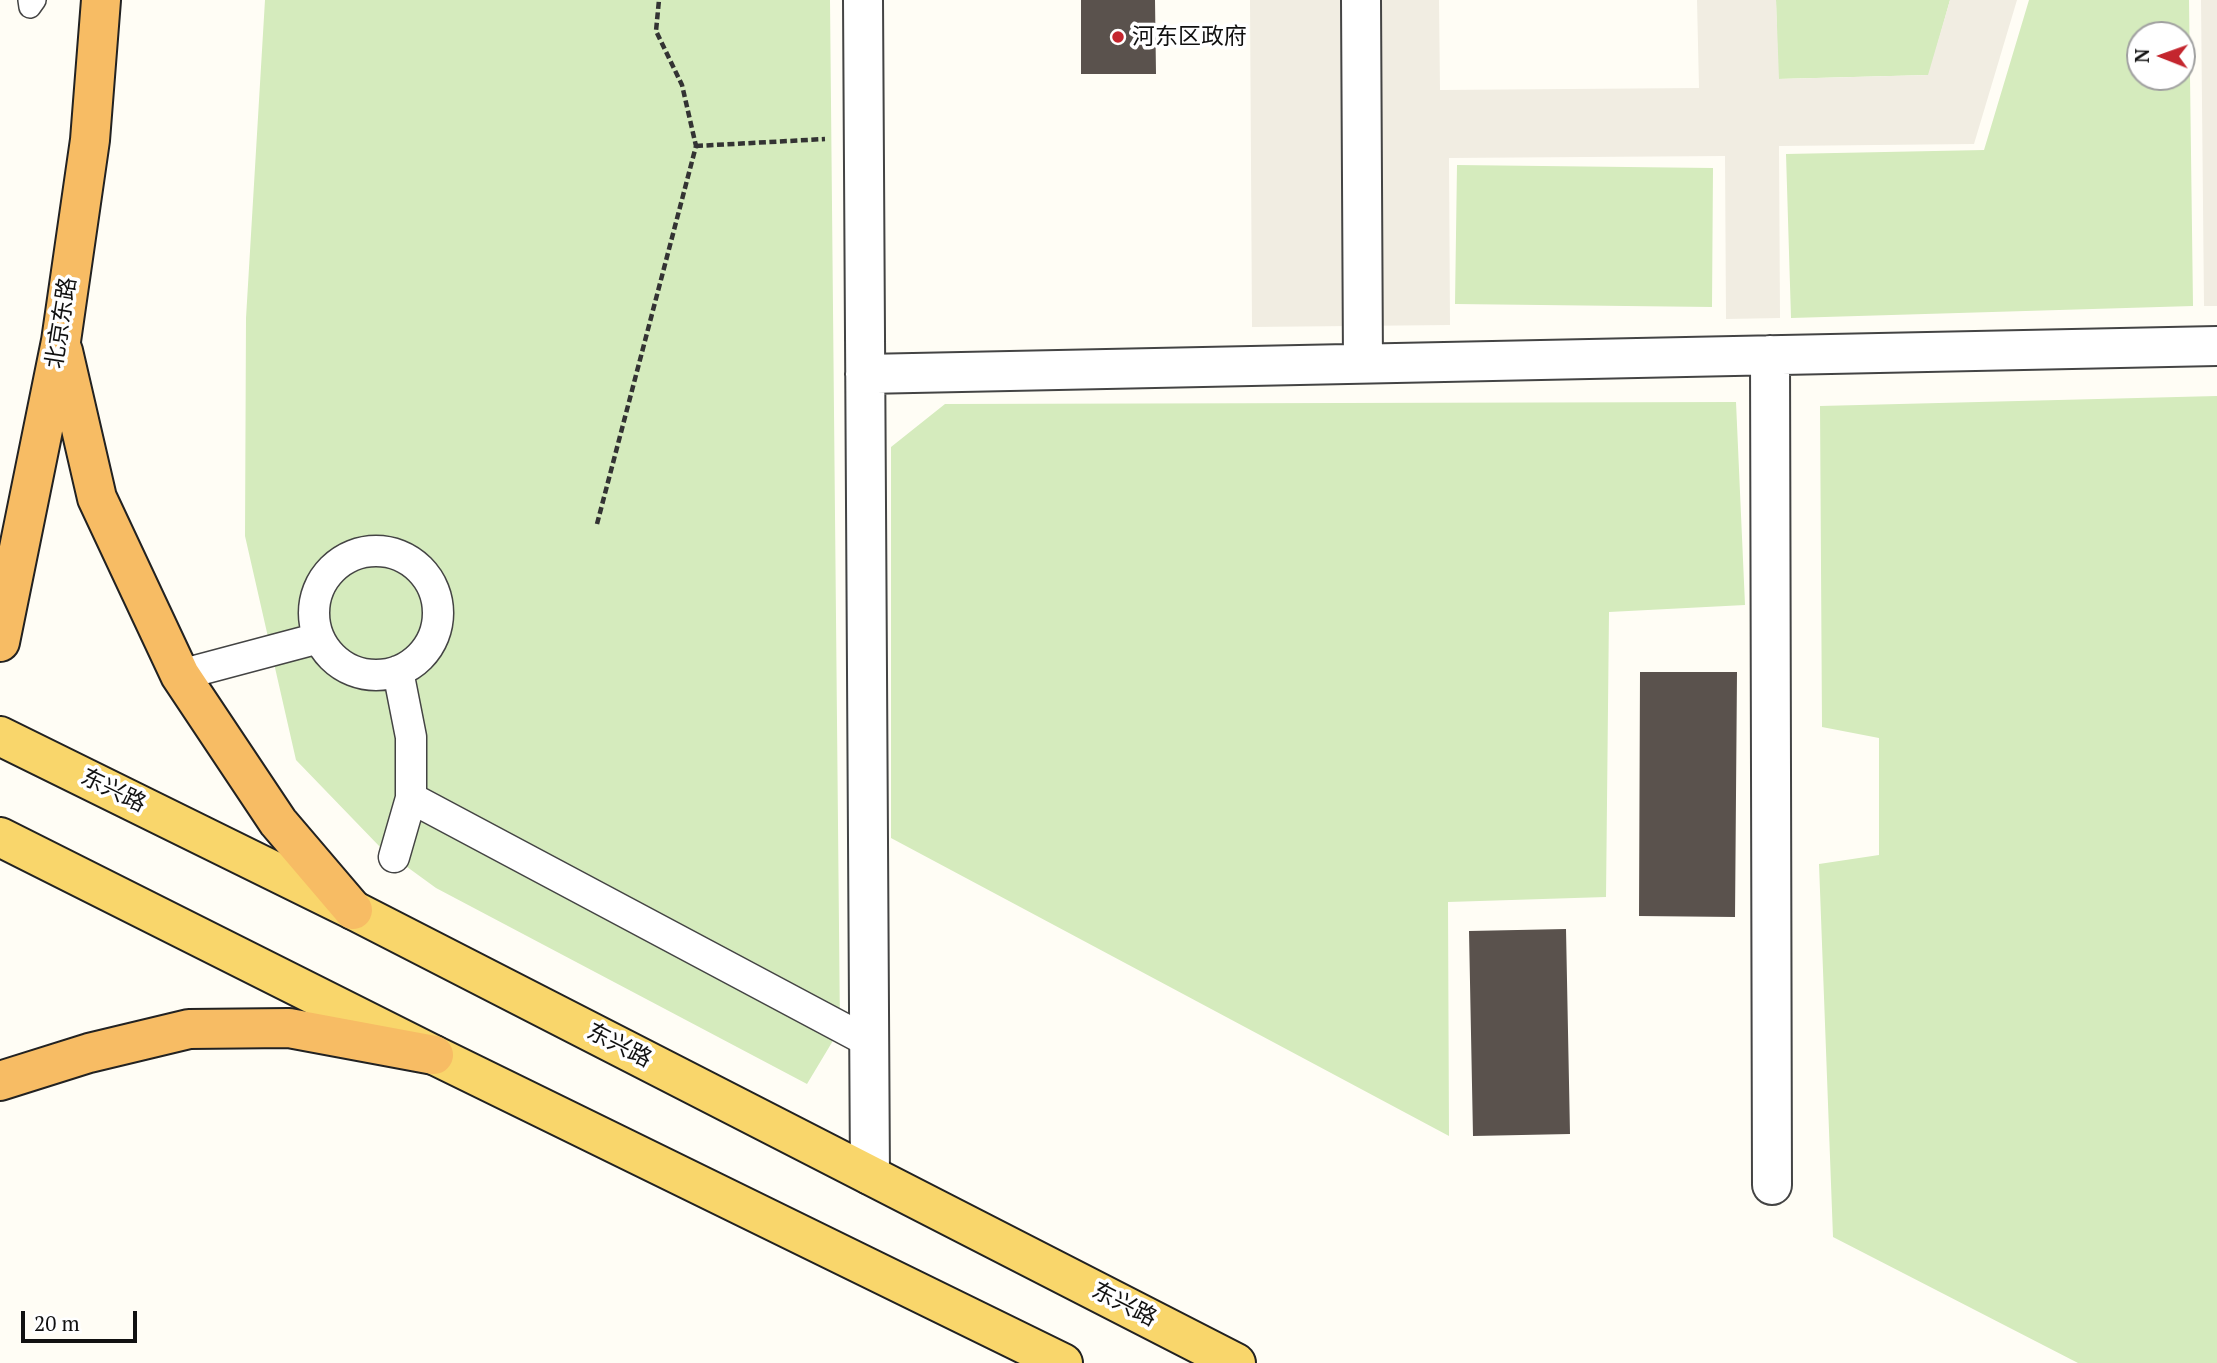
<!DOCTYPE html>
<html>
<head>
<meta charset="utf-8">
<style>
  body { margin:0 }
  #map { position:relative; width:2217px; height:1363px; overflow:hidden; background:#fffdf5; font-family:"PT Serif",serif }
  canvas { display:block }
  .north { position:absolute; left:2126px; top:21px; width:70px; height:70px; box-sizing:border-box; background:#fff; border:2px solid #a0a0a0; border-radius:50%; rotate:271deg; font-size:19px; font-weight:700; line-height:28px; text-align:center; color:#111 }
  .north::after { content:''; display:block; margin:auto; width:24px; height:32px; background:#c4262e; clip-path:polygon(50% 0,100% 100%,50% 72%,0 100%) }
  .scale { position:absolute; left:21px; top:1311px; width:116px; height:32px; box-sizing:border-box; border:4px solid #111; border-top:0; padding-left:9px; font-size:21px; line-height:24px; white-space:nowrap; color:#111; -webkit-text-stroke:5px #fff; paint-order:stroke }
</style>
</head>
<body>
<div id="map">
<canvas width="2217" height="1363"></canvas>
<div class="north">N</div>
<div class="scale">20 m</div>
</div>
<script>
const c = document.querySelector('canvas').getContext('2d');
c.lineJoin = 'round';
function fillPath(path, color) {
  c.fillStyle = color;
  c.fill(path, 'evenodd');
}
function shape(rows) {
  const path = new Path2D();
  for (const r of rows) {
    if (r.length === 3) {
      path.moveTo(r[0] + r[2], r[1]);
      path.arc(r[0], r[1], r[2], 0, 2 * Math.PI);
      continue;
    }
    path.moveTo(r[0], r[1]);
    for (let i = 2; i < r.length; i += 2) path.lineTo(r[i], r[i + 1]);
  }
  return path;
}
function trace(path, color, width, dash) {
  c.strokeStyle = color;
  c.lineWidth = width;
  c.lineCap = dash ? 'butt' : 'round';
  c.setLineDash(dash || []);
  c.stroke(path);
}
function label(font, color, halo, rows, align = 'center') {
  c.font = font + ' "PT Serif","Noto Sans SC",serif';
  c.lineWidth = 7;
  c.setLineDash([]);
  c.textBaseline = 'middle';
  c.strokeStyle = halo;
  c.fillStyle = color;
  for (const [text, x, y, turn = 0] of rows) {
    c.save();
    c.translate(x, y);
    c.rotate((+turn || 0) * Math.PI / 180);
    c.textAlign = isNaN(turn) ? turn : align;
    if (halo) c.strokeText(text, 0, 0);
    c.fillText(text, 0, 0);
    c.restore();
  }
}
const green = shape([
  [265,0,830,0,840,1029,807,1084,436,888,381,848,296,760,245,536,246,318],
  [1776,0,1950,0,1929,75,1778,79],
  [2029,0,2189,0,2193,306,1791,318,1786,154,1984,150],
  [2140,35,2182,35,2182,77,2140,77],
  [1457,165,1713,168,1712,307,1455,304],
  [2217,396,2217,1363,2078,1363,1833,1237,1819,864,1879,855,1879,738,1822,727,1820,406],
  [1736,402,1745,605,1609,612,1606,897,1448,902,1449,1136,891,838,891,447,945,404]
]);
const plaza = shape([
  [1250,0,1439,0,1440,90,1699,88,1697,0,1776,0,1779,79,1928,75,1950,0,2017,0,1974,144,1779,146,1780,318,1726,319,1725,156,1449,158,1450,325,1252,327],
  [2201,0,2217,0,2217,306,2204,306]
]);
const building = shape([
  [1081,0,1155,0,1156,74,1081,74],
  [1640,672,1737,672,1735,917,1639,916],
  [1566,929,1570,1134,1473,1136,1469,931]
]);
const path = shape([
  [696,146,825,139],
  [597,524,696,146,682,85,656,31,659,0]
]);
const service = shape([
  [29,0,30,7,35,0]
]);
const pedestrian = shape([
  [376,613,62],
  [180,675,319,638],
  [411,798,869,1042],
  [394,857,411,798,411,737,398,671]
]);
const minor = shape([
  [863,0,870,1175],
  [1361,0,1363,363],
  [1770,355,1772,1185],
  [865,374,2217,346]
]);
const primary = shape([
  [0,736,353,910,1236,1363],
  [0,837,434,1055,1063,1363]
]);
const trunk = shape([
  [63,351,97,498,180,675,278,822,353,910],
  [0,642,61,341,90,140,101,0],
  [0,1081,89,1053,189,1029,289,1028,434,1055]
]);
const markers = [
  [1118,37,7,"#c4262e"]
];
const poiNames = [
  ["河东区政府",1132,37]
];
const streetNames = [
  ["北京东路",62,323,-81],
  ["东兴路",113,791,26],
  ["东兴路",619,1046,27],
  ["东兴路",1124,1305,27]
];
fillPath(green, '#d5ebbd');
fillPath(plaza, '#f1ede2');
fillPath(building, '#5a524d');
trace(service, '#444', 24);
trace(pedestrian, '#444', 33);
trace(minor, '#444', 42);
trace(primary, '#222', 42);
trace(trunk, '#222', 42);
trace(path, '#333', 4.5, [7, 3.5]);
trace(service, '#fff', 21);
trace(pedestrian, '#fff', 30);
trace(minor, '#fff', 38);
trace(primary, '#f9d66b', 38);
trace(trunk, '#f7bc64', 38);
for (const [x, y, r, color] of markers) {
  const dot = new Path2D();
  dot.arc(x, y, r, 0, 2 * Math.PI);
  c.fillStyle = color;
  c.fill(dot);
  trace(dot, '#fff', 2.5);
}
label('23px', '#111', '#fff', poiNames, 'left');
label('23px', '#111', '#fff', streetNames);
</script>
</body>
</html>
